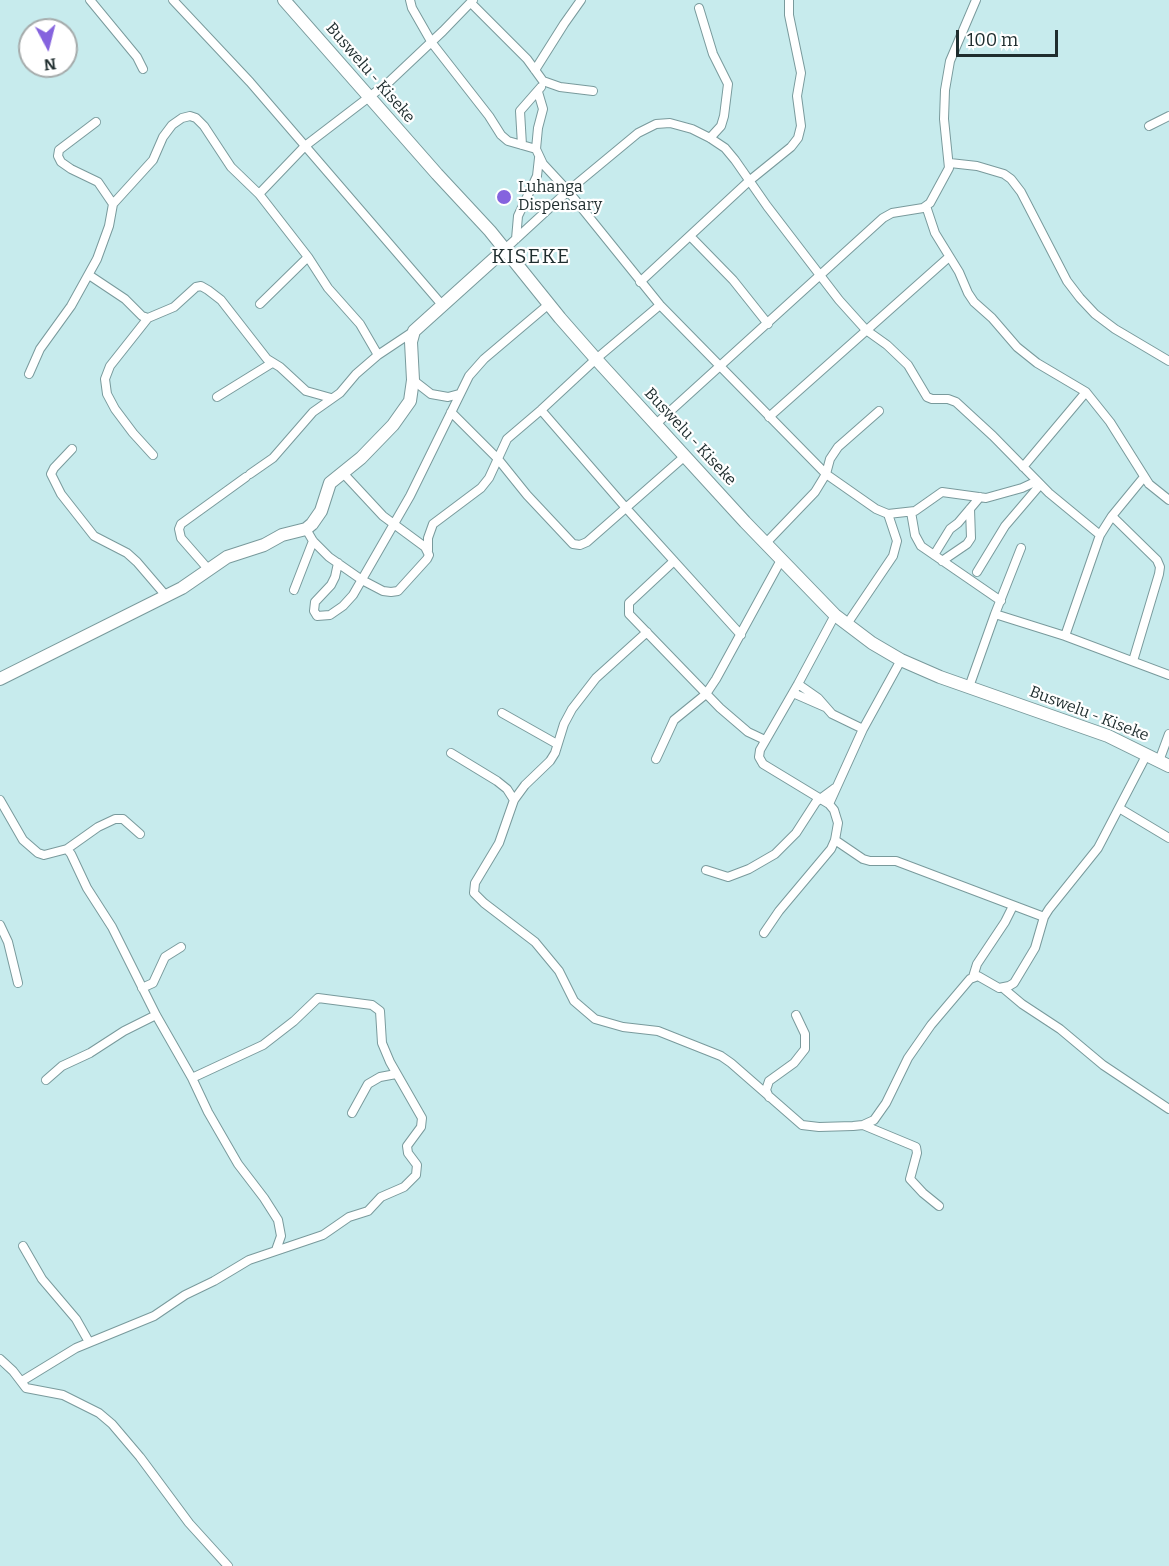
<!DOCTYPE html>
<html>
<head>
<meta charset="utf-8">
<style>
  body { margin:0 }
  #map { position:relative; width:1169px; height:1566px; overflow:hidden; background:#c7ebed; font-family:Bitter,serif }
  canvas { display:block }
  .north { position:absolute; left:18px; top:18px; width:60px; height:60px; box-sizing:border-box; background:#fff; border:2px solid #a5abab; border-radius:50%; rotate:173deg; font-size:16px; font-weight:700; line-height:24px; text-align:center; color:#1f2d2e }
  .north::after { content:''; display:block; margin:auto; width:21px; height:27px; background:#8563de; clip-path:polygon(50% 0,100% 100%,50% 72%,0 100%) }
  .scale { position:absolute; left:956px; top:30px; width:102px; height:27px; box-sizing:border-box; border:3px solid #1f2d2e; border-top:0; padding-left:8px; font-size:18px; line-height:21px; white-space:nowrap; color:#1f2d2e; -webkit-text-stroke:4px #fff; paint-order:stroke }
</style>
</head>
<body>
<div id="map">
<canvas width="1169" height="1566"></canvas>
<div class="north">N</div>
<div class="scale">100 m</div>
</div>
<script>
const c = document.querySelector('canvas').getContext('2d');
c.lineJoin = 'round';
function shape(rows) {
  const path = new Path2D();
  for (const r of rows) {
    path.moveTo(r[0], r[1]);
    for (let i = 2; i < r.length; i += 2) path.lineTo(r[i], r[i + 1]);
  }
  return path;
}
function trace(path, color, width, dash) {
  c.strokeStyle = color;
  c.lineWidth = width;
  c.lineCap = dash ? 'butt' : 'round';
  c.setLineDash(dash || []);
  c.stroke(path);
}
function label(font, color, halo, rows, align = 'center') {
  c.font = font + ' Bitter,serif';
  c.lineWidth = 4.5;
  c.setLineDash([]);
  c.textBaseline = 'middle';
  c.strokeStyle = halo;
  c.fillStyle = color;
  for (const [text, x, y, turn = 0] of rows) {
    c.save();
    c.translate(x, y);
    c.rotate((+turn || 0) * Math.PI / 180);
    c.textAlign = isNaN(turn) ? turn : align;
    if (halo) c.strokeText(text, 0, 0);
    c.fillText(text, 0, 0);
    c.restore();
  }
}
const street = shape([
  [90,0,137,57,143,69],
  [173,0,250,82,443,306],
  [410,0,412,8,432,43,489,116,501,135,508,141,536,149],
  [471,3,527,59,543,81,560,87,593,91],
  [699,8,713,54,728,84,724,116,721,126,710,138],
  [535,70,564,24,581,0],
  [538,92,543,109,538,128,536,149,543,164,568,191,660,305,826,474,876,509,888,514,915,511,942,492,986,498,1022,488,1037,481],
  [96,122,59,150,58,156,61,162,71,169,98,182,113,204],
  [1149,126,1169,116],
  [522,145,520,111,541,87],
  [950,163,977,166,1004,174,1011,179,1021,192,1067,281,1080,298,1095,314,1115,329,1169,361],
  [259,194,305,146,390,81,443,31,473,0],
  [926,206,935,233,959,272,968,293,974,302,992,318,1017,347,1037,363,1086,392,1110,422,1149,484,1169,500],
  [690,236,733,280,768,324],
  [516,239,518,216,537,176,539,158],
  [505,249,568,191,638,133,656,124,670,123,692,129,710,138,725,148,735,160,767,206,839,300,866,330,887,345,908,365,927,397,932,399,948,399,956,402,993,436,1049,493,1100,535],
  [89,275,125,299,142,316,148,318,174,307,196,287,201,286,208,290,221,300,267,359,280,367,306,391,331,398],
  [640,282,749,181,791,147,798,138,801,126,797,96,801,73,789,15,789,0],
  [260,304,308,257],
  [148,318,110,366,105,379,107,394,115,409,133,433,153,455],
  [29,374,40,349,71,306,97,259,109,226,113,204,153,160,163,137,172,125,182,118,190,116,196,118,204,126,231,167,259,194,308,257,328,288,360,324,378,355],
  [413,380,431,394,448,397,459,394],
  [217,397,272,363],
  [541,410,626,508,741,635],
  [451,412,498,459,527,495,573,544,580,545,587,542,685,456],
  [769,417,949,257],
  [656,424,883,218,892,213,923,208,930,203,949,168,944,119,945,90,950,61,976,0],
  [72,449,54,468,51,474,61,494,94,536,127,553,137,562,167,597],
  [1023,467,1086,392],
  [250,474,273,458,313,412,340,393,356,374,378,355,414,331],
  [911,512,915,535,921,546,1001,601],
  [1112,516,1157,560,1160,567,1159,574,1133,661],
  [306,529,313,541,329,557,362,580,383,591,391,592,398,591,427,559,429,555,425,547,383,516,343,473],
  [766,543,815,492,826,474,830,459,838,447,879,411],
  [428,551,428,538,433,524,481,488,489,478,507,439,541,410,596,359,660,305],
  [934,555,950,529,958,523,980,497],
  [674,561,629,603,629,614,720,708,748,732,765,740],
  [942,561,967,544,971,538,970,509],
  [338,563,335,577,331,585,315,602,314,611,317,616,330,615,343,606,353,595,410,496,469,376,484,359,549,304],
  [209,570,181,538,179,529,181,524,246,477],
  [977,572,1005,526,1040,485],
  [294,590,313,541],
  [995,614,1065,636,1169,675],
  [847,624,893,556,897,541,888,514],
  [647,632,596,678,572,709,564,724,555,753,550,761,525,785,514,800,499,843,475,883,474,893,484,903,535,942,559,971,574,1001,595,1019,623,1027,658,1031,721,1056,731,1063,802,1125,819,1127,853,1126,863,1125,874,1120,886,1103,908,1058,931,1025,970,979,978,976,999,988,1009,986,1014,983,1035,948,1044,917,1049,909,1098,848,1147,754],
  [1065,636,1100,535,1112,516,1144,477],
  [798,684,818,698,832,714,863,729],
  [969,687,995,614,1021,548],
  [793,693,825,707],
  [502,713,557,744],
  [451,753,497,781,507,789,514,800],
  [656,759,674,720,706,694,716,679,781,560],
  [1159,761,1169,734],
  [0,800,23,840,38,853,44,855,67,849,71,854,87,888,112,927,156,1015,192,1078,208,1112,238,1164,264,1198,278,1220,281,1236,276,1250],
  [829,804,863,729,901,660],
  [1119,808,1169,838],
  [835,840,863,859,870,861,896,861,1044,917],
  [67,849,98,827,115,819,123,819,140,834],
  [706,870,728,877,749,869,775,854,796,833,816,802,835,788],
  [0,925,8,942,18,983],
  [764,933,779,911,831,849,835,840,838,823,834,810,829,804,763,764,759,757,760,750,798,684,835,615],
  [973,977,977,964,1005,922,1013,906],
  [142,988,153,983,165,957,181,947],
  [1003,988,1022,1004,1060,1029,1103,1065,1169,1109],
  [46,1080,62,1066,90,1053,124,1031,156,1015],
  [769,1097,766,1090,769,1081,794,1063,805,1049,805,1034,796,1015],
  [352,1113,368,1084,380,1077,396,1074],
  [863,1125,916,1147,917,1153,910,1179,923,1193,939,1206],
  [23,1246,42,1279,76,1319,89,1342],
  [0,1359,13,1371,26,1388,63,1395,99,1413,112,1424,140,1457,189,1523,228,1566],
  [22,1381,76,1348,154,1316,185,1295,214,1281,249,1260,323,1235,349,1217,368,1211,381,1197,404,1187,416,1175,417,1165,408,1153,407,1146,421,1127,422,1118,390,1062,382,1043,380,1011,372,1005,318,998,294,1021,263,1045,192,1078]
]);
const secondary = shape([
  [284,0,437,174,490,231,560,318,596,359,745,522,835,615,872,643,901,660,940,677,1108,736,1169,766],
  [0,679,182,588,227,557,264,545,282,535,306,529,312,524,321,511,330,483,361,458,393,425,410,401,413,380,411,342,414,331,505,249]
]);
const markers = [
  [504,197,8,"#8563de"]
];
const streetNames = [
  ["Buswelu - Kiseke",370,73,49],
  ["Buswelu - Kiseke",690,437,47],
  ["Buswelu - Kiseke",1089,714,21]
];
const poiNames = [
  ["Luhanga",518,188],
  ["Dispensary",518,206]
];
const quarterNames = [
  ["KISEKE",531,257]
];
trace(street, '#799a9c', 10);
trace(secondary, '#799a9c', 14);
trace(street, '#fff', 8);
trace(secondary, '#fff', 12);
for (const [x, y, r, color] of markers) {
  const dot = new Path2D();
  dot.arc(x, y, r, 0, 2 * Math.PI);
  c.fillStyle = color;
  c.fill(dot);
  trace(dot, '#fff', 2);
}
label('16px', '#1f2d2e', '#fff', streetNames);
label('16px', '#1f2d2e', '#fff', poiNames, 'left');
c.letterSpacing = '1.5px';
label('20px', '#1f2d2e', '#fff', quarterNames);
c.letterSpacing = '0px';
</script>
</body>
</html>
